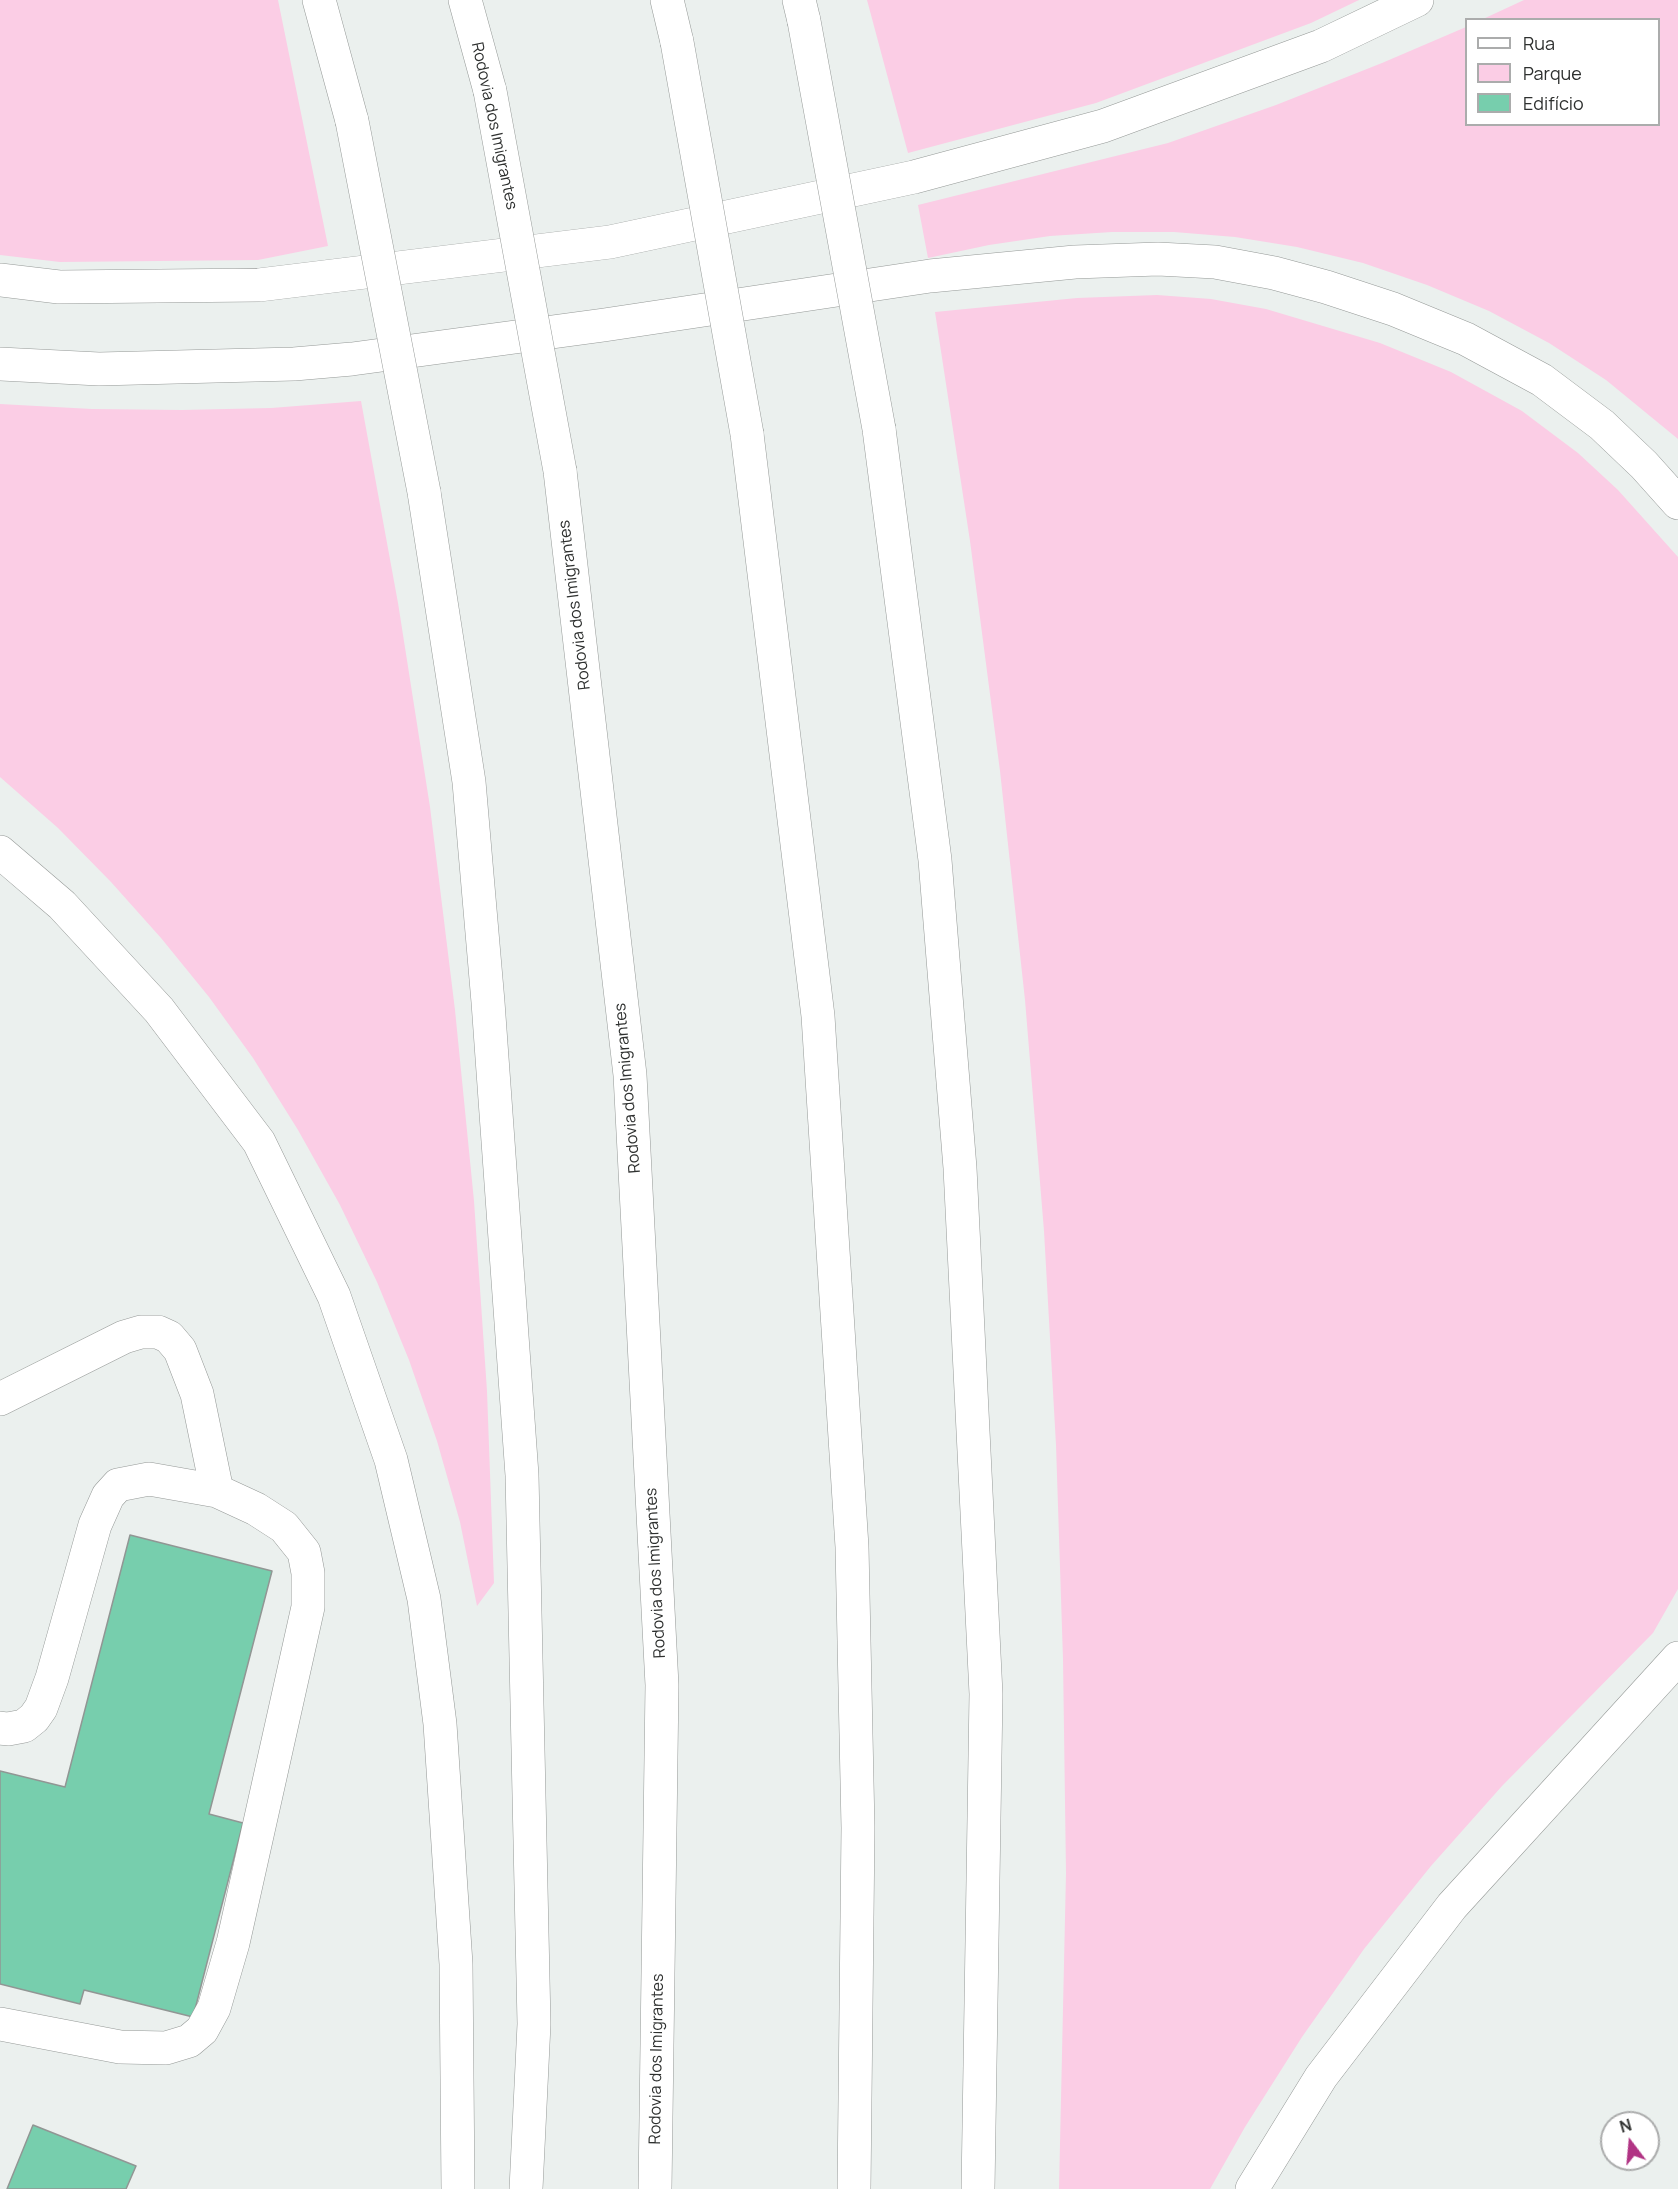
<!DOCTYPE html>
<html>
<head>
<meta charset="utf-8">
<style>
  body { margin:0 }
  #map { position:relative; width:1678px; height:2189px; overflow:hidden; background:#ebf0ee; font-family:Manrope,sans-serif }
  canvas { display:block }
  .legend { position:absolute; left:1465px; top:18px; width:195px; height:108px; box-sizing:border-box; background:#fff; border:2px solid #abacac; margin:0; padding:8px 10px; list-style:none; font-size:18px; color:#2e302f }
  .legend li { display:flex; align-items:center; gap:12px; height:30px }
  .legend b { width:30px; border:2px solid #abacac }
  .north { position:absolute; left:1600px; top:2111px; width:60px; height:60px; box-sizing:border-box; background:#fff; border:2px solid #abacac; border-radius:50%; rotate:344deg; font-size:16px; font-weight:700; line-height:24px; text-align:center; color:#2e302f }
  .north::after { content:''; display:block; margin:auto; width:21px; height:27px; background:#b13484; clip-path:polygon(50% 0,100% 100%,50% 72%,0 100%) }
</style>
</head>
<body>
<div id="map">
<canvas width="1678" height="2189"></canvas>
<ul class="legend">
<li><b style="height:8px;background:#fff"></b>Rua</li>
<li><b style="height:16px;background:#fbcde5"></b>Parque</li>
<li><b style="height:16px;background:#77cead"></b>Edifício</li>
</ul>
<div class="north">N</div>
</div>
<script>
const c = document.querySelector('canvas').getContext('2d');
c.lineJoin = 'round';
function fillPath(path, color) {
  c.fillStyle = color;
  c.fill(path, 'evenodd');
}
function shape(rows) {
  const path = new Path2D();
  for (const r of rows) {
    path.moveTo(r[0], r[1]);
    for (let i = 2; i < r.length; i += 2) path.lineTo(r[i], r[i + 1]);
  }
  return path;
}
function trace(path, color, width, dash) {
  c.strokeStyle = color;
  c.lineWidth = width;
  c.lineCap = dash ? 'butt' : 'round';
  c.setLineDash(dash || []);
  c.stroke(path);
}
function label(font, color, halo, rows, align = 'center') {
  c.font = font + ' Manrope,sans-serif';
  c.lineWidth = 6;
  c.setLineDash([]);
  c.textBaseline = 'middle';
  c.strokeStyle = halo;
  c.fillStyle = color;
  for (const [text, x, y, turn = 0] of rows) {
    c.save();
    c.translate(x, y);
    c.rotate((+turn || 0) * Math.PI / 180);
    c.textAlign = isNaN(turn) ? turn : align;
    if (halo) c.strokeText(text, 0, 0);
    c.fillText(text, 0, 0);
    c.restore();
  }
}
const green = shape([
  [0,0,278,0,328,246,258,260,60,262,0,255],
  [867,0,1359,0,1311,23,1096,103,908,153],
  [1524,0,1678,0,1678,439,1606,380,1549,343,1489,311,1427,285,1363,263,1297,247,1235,237,1174,232,1112,232,1050,236,989,245,928,258,918,205,1168,143,1276,105,1382,63,1466,27,1466,124,1658,124,1658,20,1483,19],
  [1157,295,1211,299,1266,309,1380,343,1451,372,1522,411,1578,453,1618,490,1678,557,1678,1589,1653,1633,1502,1786,1431,1866,1364,1949,1302,2037,1245,2127,1210,2189,1059,2189,1066,1873,1063,1659,1056,1445,1044,1231,1025,1000,1000,771,970,541,935,312,1077,298],
  [361,401,398,603,430,807,455,1010,474,1201,487,1391,494,1583,477,1606,460,1522,437,1441,409,1360,377,1282,340,1205,298,1130,253,1058,209,997,161,938,111,882,58,828,0,777,0,404,92,409,182,410,271,408]
]);
const building = shape([
  [130,1535,272,1571,209,1814,243,1823,193,2017,84,1990,80,2004,0,1984,0,1771,65,1787,130,1535],
  [33,2125,136,2166,126,2189,7,2189,33,2125]
]);
const minor = shape([
  [0,1399,124,1337,141,1332,158,1332,169,1337,180,1350,197,1394,217,1491],
  [0,1728,8,1729,24,1726,34,1718,41,1708,52,1678,95,1525,108,1496,118,1485,149,1479,217,1491,256,1509,284,1527,304,1552,308,1573,308,1607,233,1943,214,2008,202,2030,189,2041,166,2048,120,2047,0,2024]
]);
const highway = shape([
  [319,0,352,121],
  [465,0,490,91],
  [667,0,677,42],
  [799,0,804,21],
  [0,280,59,287,259,285,610,242,914,177,1103,126,1321,46,1417,0],
  [0,364,99,369,294,364,352,359,604,325,930,276,1075,262,1158,259,1215,262,1274,273,1326,287,1393,309,1466,339,1542,380,1602,425,1644,465,1678,503],
  [879,429,935,860,960,1168,986,1694,978,2189],
  [747,434,818,1016,852,1547,858,1828,854,2189],
  [560,471,630,1075,662,1685,655,2189],
  [424,492,469,782,488,1002,522,1475,534,2024,526,2189],
  [0,852,62,905,159,1010,259,1142,334,1296,391,1460,424,1599,440,1724,456,1964,458,2189],
  [1252,2189,1321,2077,1452,1906,1678,1658]
]);
const highwayBridge = shape([
  [804,21,879,429],
  [677,42,747,434],
  [490,91,560,471],
  [352,121,424,492]
]);
const streetNames = [
  ["Rodovia dos Imigrantes",494,126,78],
  ["Rodovia dos Imigrantes",575,605,-97],
  ["Rodovia dos Imigrantes",628,1088,-95],
  ["Rodovia dos Imigrantes",656,1573,-93],
  ["Rodovia dos Imigrantes",657,2059,-89]
];
fillPath(green, '#fbcde5');
fillPath(building, '#77cead');
trace(building, '#919694', 1.5);
trace(minor, '#959997', 34);
trace(highway, '#959997', 34);
trace(minor, '#fff', 33);
trace(highway, '#fff', 33);
trace(highwayBridge, '#959997', 34, []);
trace(highwayBridge, '#fff', 33);
label('16px', '#2e302f', '#fff', streetNames);
</script>
</body>
</html>
